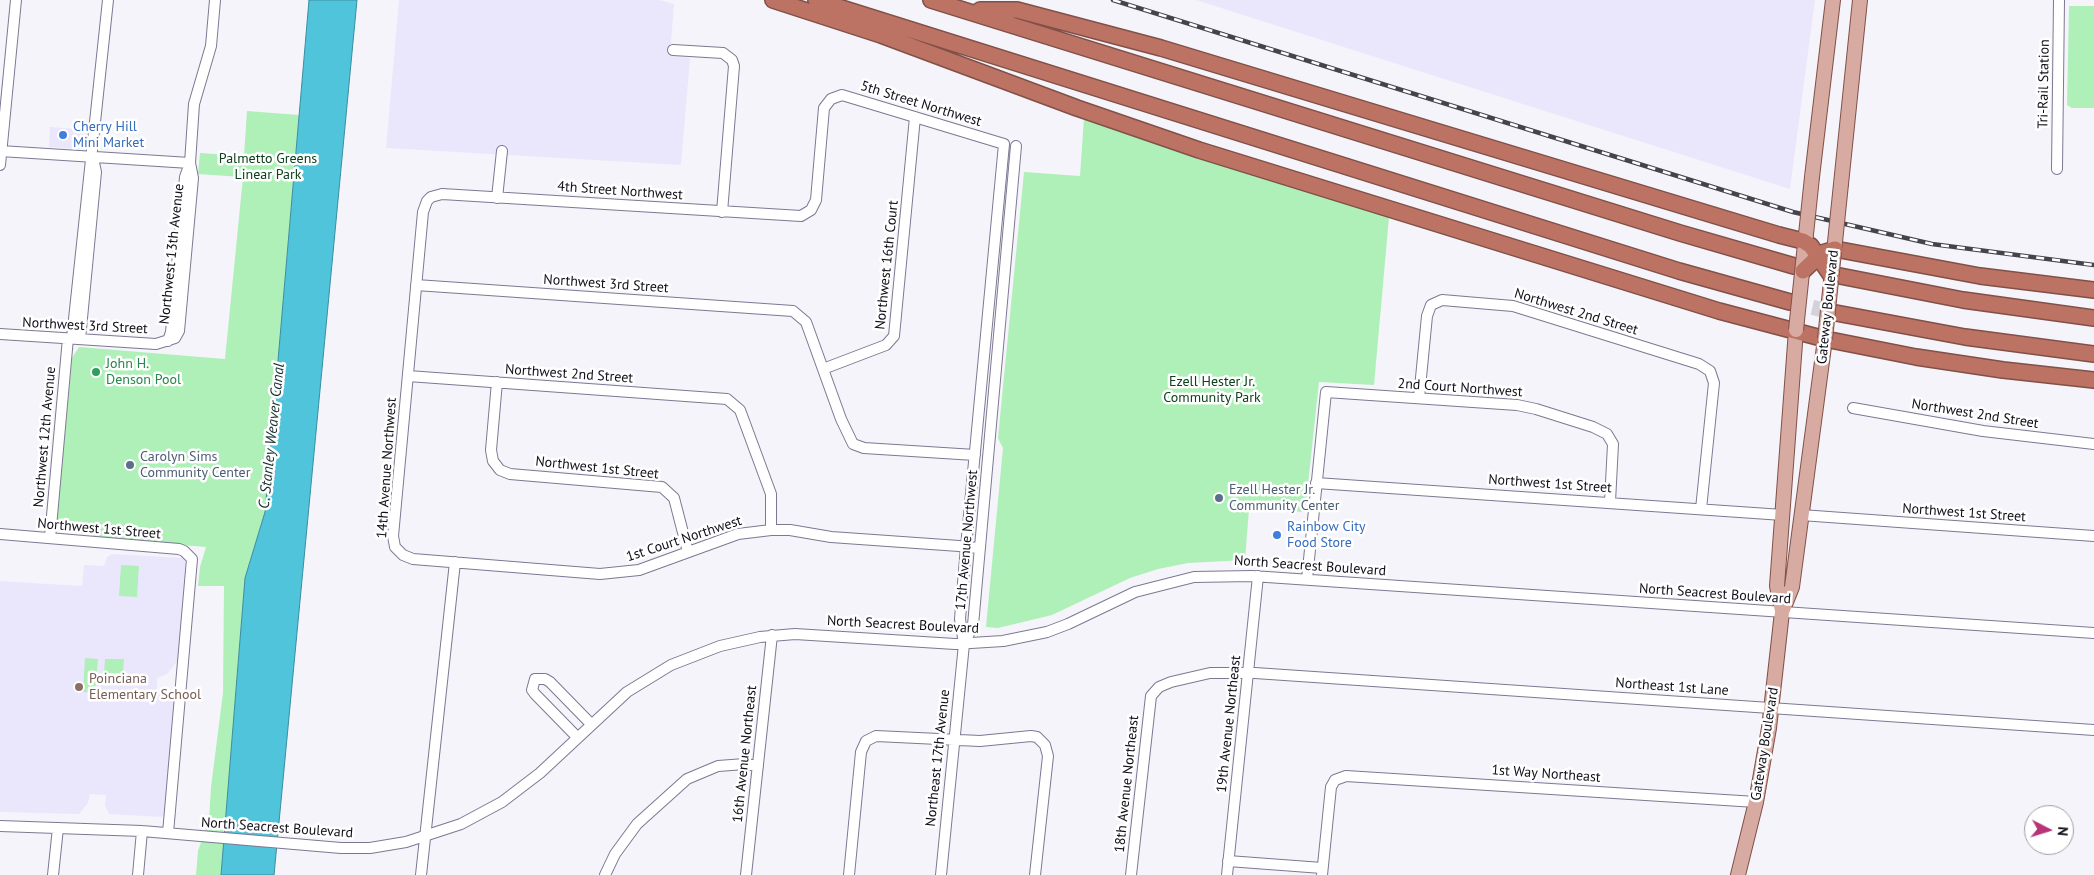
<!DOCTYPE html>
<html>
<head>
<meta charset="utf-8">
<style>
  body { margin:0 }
  #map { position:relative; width:2094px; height:875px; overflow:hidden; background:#f5f4fa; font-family:"PT Sans",sans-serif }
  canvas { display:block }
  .north { position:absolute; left:2024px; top:805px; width:50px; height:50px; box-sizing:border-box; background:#fff; border:1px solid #9f9fa3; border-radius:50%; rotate:95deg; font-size:14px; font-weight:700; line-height:20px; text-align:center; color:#100e18 }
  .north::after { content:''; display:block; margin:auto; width:18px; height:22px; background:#b83479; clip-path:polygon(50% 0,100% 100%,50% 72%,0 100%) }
</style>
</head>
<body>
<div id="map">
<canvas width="2094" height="875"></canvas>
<div class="north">N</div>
</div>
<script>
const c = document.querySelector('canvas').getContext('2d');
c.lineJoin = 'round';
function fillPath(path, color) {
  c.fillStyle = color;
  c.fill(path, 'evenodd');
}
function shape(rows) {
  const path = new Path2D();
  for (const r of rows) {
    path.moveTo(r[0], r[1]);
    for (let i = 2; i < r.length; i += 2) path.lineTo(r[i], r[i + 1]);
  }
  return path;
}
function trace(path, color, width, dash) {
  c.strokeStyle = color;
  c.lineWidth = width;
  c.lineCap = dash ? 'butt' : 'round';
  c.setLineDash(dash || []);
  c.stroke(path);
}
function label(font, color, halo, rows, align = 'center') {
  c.font = font + ' "PT Sans",sans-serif';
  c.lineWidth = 5;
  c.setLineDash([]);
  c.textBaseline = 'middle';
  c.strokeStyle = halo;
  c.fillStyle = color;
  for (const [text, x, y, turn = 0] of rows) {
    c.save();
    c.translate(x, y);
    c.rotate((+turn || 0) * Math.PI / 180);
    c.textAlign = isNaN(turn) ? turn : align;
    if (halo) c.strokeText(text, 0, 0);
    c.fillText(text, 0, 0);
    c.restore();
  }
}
const built = shape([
  [399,0,659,0,674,4,670,56,690,58,681,165,386,148],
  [1196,0,1815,0,1790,189],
  [50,127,88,130,86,144,78,149,49,147],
  [112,554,183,558,186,564,178,660,167,674,157,678,157,691,167,691,175,704,166,815,160,817,109,814,105,805,106,795,90,794,88,803,79,814,0,812,0,581,82,586,84,565,104,566,107,557]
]);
const green = shape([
  [2069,6,2094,6,2094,108,2072,108,2067,105],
  [247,111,299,115,265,512,245,578,221,875,196,875,198,851,209,820,211,787,223,693,224,586,198,586,200,567,206,547,99,538,92,534,63,532,58,528,57,519,72,358,79,347,225,359,243,177,198,174,200,153,244,156],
  [1084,118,1216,164,1389,217,1374,385,1319,382,1305,512,1249,509,1245,560,1188,563,1158,569,1130,578,1052,615,998,628,986,627,1003,448,998,438,1024,172,1080,176],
  [121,565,139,566,137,597,119,596],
  [85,658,98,659,95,693,83,692],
  [105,659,124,659,123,673,104,673]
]);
const water = shape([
  [309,0,357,0,274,875,221,875,245,578,265,512,309,0]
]);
const highwayTunnel = shape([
  [1790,302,1836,313]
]);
const minor = shape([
  [673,50,723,53,732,60,734,66,722,212],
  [0,151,190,163],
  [0,165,16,0],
  [2057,169,2059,0],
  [497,198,502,151],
  [416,285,793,311,806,322,841,419,853,444,864,448,975,455],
  [0,334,156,344,175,338,179,331,193,178,190,163],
  [72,338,108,0],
  [80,339,96,172,93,158],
  [168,341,171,332,185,177,190,163,194,104,211,46,215,0],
  [823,369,886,345,894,336,915,117],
  [408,376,727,399,740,410,771,494,771,530],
  [497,382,491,450,493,461,500,470,510,474,662,487,674,498,688,552],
  [1419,398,1427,316,1431,305,1442,300,1513,306,1699,364,1710,371,1714,383,1701,509],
  [1853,408,1983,431,2094,444],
  [1316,483,1783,515],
  [1801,515,2094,536],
  [0,534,179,549,184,551,192,559,168,833],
  [50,538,68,338],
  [1307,579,1326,392,1517,405,1536,409,1593,427,1607,434,1613,444,1610,502],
  [964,644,973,625,1016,146],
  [577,737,535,694,532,690,535,679,545,679,550,682,591,724],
  [0,826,142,831,341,848,370,848,406,842,461,824,502,802,540,773,627,692,671,665,720,646,760,637,795,634,955,644,1003,641,1047,632,1068,624,1135,592,1194,577,1252,576,2094,633],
  [1228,861,1322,868],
  [53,875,58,828],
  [138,875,142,831],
  [421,875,455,562],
  [605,875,615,854,637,824,687,779,718,766,745,764,758,766],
  [746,875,772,635],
  [849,875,861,752,866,741,876,736,980,741,1031,736,1037,737,1045,745,1048,756,1035,875],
  [941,875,964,644,960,619,966,547,1004,144,842,95,831,99,824,108,816,200,811,210,801,216,442,194,431,197,427,201,423,212,393,536,395,547,403,555,413,559,600,574,639,570,738,534,771,530,790,530,831,537,959,546,966,547,980,548],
  [1131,875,1151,696,1159,687,1171,682,1210,673,1255,673,2094,730],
  [1227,875,1258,576],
  [1322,875,1331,787,1335,780,1346,776,1756,802]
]);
const major = shape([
  [1812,177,1833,0],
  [1841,184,1860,0],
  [1782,611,1777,586,1796,330],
  [1738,875,1756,802,1769,728,1782,612,1792,587,1825,339]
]);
const highway = shape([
  [773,0,881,35,1077,108,1199,150,1719,311,1825,339,1916,357,2003,370,2094,380],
  [816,0,1679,271,1790,302],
  [931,0,1680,233,1794,266],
  [980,10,1017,10,1161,48,1779,235],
  [1835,249,1980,276,2094,290],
  [1840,276,1963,300,2094,318],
  [1836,313,1965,337,2094,354]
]);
const rail = shape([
  [1113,0,1793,212,1932,244,2094,265]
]);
const majorBridge = shape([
  [1796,330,1812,177],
  [1825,339,1841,184]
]);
const highwayBridge = shape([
  [1779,235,1803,241,1811,246,1832,277],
  [1803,271,1822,253,1835,249]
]);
const markers = [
  [63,135,5,"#3f7fe0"],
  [96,372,5,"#2e9e5b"],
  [130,465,5,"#5c6f8a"],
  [1219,498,5,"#5c6f8a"],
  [1277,535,5,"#3f7fe0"],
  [79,687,5,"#8d6e63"]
];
const streetNames = [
  ["Tri-Rail Station",2044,84,-89],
  ["5th Street Northwest",921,104,17],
  ["4th Street Northwest",620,191,4],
  ["Northwest 13th Avenue",172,254,-84],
  ["Northwest 16th Court",887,265,-84],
  ["Northwest 3rd Street",606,284,4],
  ["Gateway Boulevard",1828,307,-84],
  ["Northwest 2nd Street",1576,312,17],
  ["Northwest 3rd Street",85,326,3],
  ["Northwest 2nd Street",569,374,4],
  ["2nd Court Northwest",1460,388,4],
  ["Northwest 2nd Street",1975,414,9],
  ["Northwest 12th Avenue",45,437,-85],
  ["14th Avenue Northwest",387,468,-86],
  ["Northwest 1st Street",597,468,6],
  ["Northwest 1st Street",1550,484,4],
  ["Northwest 1st Street",1964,513,4],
  ["Northwest 1st Street",99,529,5],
  ["1st Court Northwest",684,539,-18],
  ["17th Avenue Northwest",967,540,-85],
  ["North Seacrest Boulevard",1310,566,4],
  ["North Seacrest Boulevard",1715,594,4],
  ["North Seacrest Boulevard",903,625,3],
  ["Northeast 1st Lane",1672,687,4],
  ["19th Avenue Northeast",1229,724,-84],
  ["Gateway Boulevard",1765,744,-81],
  ["16th Avenue Northeast",745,754,-84],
  ["Northeast 17th Avenue",938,758,-84],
  ["1st Way Northeast",1546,774,4],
  ["18th Avenue Northeast",1127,784,-84],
  ["North Seacrest Boulevard",277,828,4]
];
const shopNames = [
  ["Cherry Hill",73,127],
  ["Mini Market",73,143],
  ["Rainbow City",1287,527],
  ["Food Store",1287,543]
];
const parkNames = [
  ["Palmetto Greens",268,159],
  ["Linear Park",268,175],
  ["Ezell Hester Jr.",1212,382],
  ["Community Park",1212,398]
];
const leisureNames = [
  ["John H.",106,364],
  ["Denson Pool",106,380]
];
const serviceNames = [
  ["Carolyn Sims",140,457],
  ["Community Center",140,473],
  ["Ezell Hester Jr.",1229,490],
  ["Community Center",1229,506]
];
const educationNames = [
  ["Poinciana",89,679],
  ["Elementary School",89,695]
];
const waterNames = [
  ["C. Stanley Weaver Canal",272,436,-84]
];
fillPath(built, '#eae7fc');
fillPath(green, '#afefb8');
fillPath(water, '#4fc4da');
trace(water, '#3c8da0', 1);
trace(highwayTunnel, '#d3d2d8', 15, [15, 8]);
trace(minor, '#7d7892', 12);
trace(major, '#805049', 16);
trace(highway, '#805049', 18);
trace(minor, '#fff', 10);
trace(major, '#d7aba1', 14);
trace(highway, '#bc7363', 15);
trace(rail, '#45434c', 4.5);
trace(rail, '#fff', 2.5, [8]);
trace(majorBridge, '#805049', 16, []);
trace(highwayBridge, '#805049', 18, []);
trace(majorBridge, '#d7aba1', 14);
trace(highwayBridge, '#bc7363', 15);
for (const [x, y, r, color] of markers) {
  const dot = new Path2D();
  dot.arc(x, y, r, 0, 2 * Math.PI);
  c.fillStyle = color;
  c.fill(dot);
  trace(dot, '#fff', 2);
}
label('14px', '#100e18', '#fff', streetNames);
label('14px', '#366cbe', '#fff', shopNames, 'left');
label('14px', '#0d401b', '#fff', parkNames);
label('14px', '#27864d', '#fff', leisureNames, 'left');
label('14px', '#4e5e75', '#fff', serviceNames, 'left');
label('14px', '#785e54', '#fff', educationNames, 'left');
label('italic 15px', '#182d31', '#fff', waterNames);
</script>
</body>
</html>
